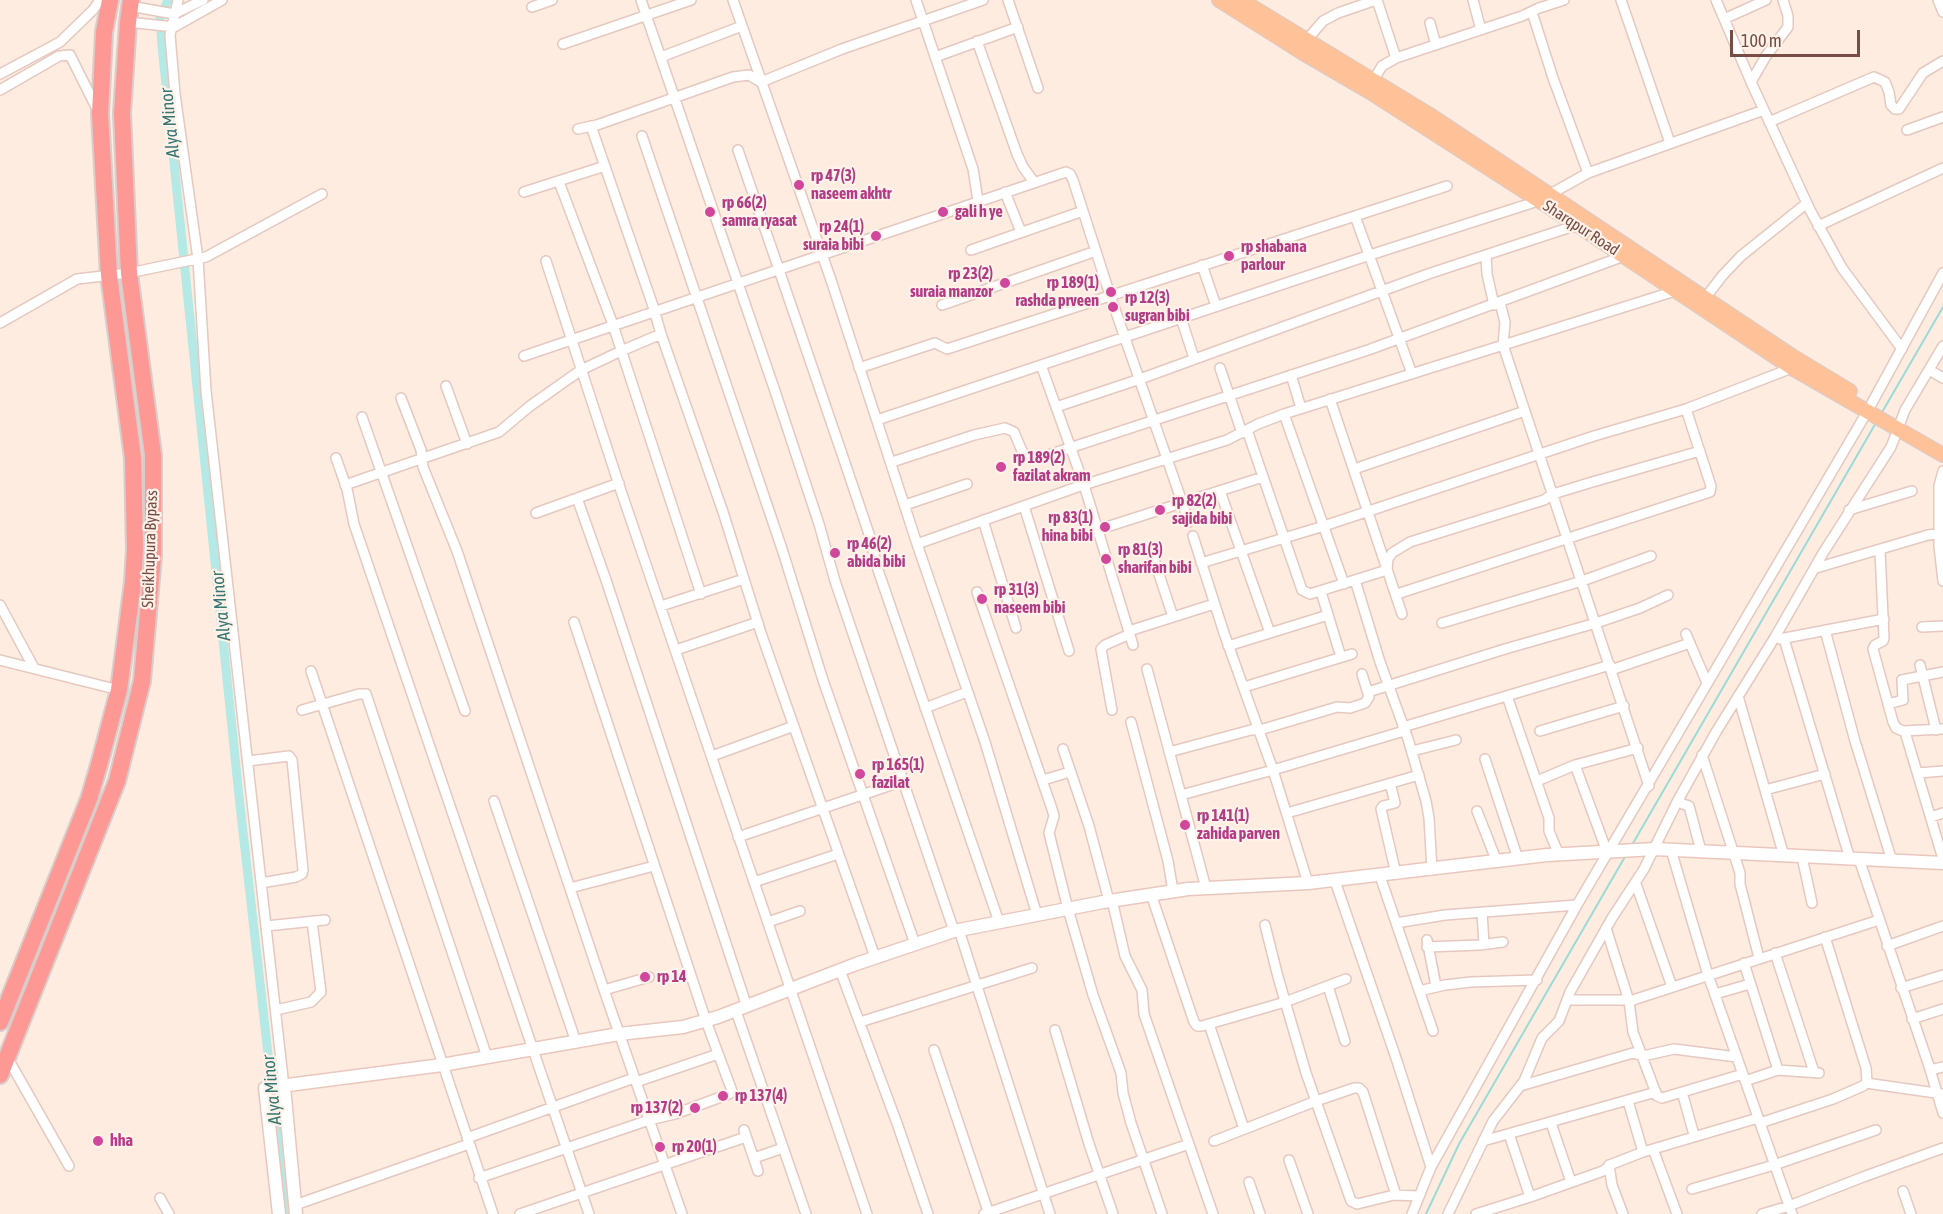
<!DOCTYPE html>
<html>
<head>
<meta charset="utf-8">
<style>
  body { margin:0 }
  #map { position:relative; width:1943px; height:1214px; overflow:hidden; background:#feece1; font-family:"Asap Condensed",sans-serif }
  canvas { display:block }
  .scale { position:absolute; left:1730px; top:30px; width:130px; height:27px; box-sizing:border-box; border:3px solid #774d46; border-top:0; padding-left:8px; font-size:18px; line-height:21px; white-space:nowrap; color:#774d46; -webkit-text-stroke:4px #fff2e9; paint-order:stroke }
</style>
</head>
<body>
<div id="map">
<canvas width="1943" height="1214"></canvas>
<div class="scale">100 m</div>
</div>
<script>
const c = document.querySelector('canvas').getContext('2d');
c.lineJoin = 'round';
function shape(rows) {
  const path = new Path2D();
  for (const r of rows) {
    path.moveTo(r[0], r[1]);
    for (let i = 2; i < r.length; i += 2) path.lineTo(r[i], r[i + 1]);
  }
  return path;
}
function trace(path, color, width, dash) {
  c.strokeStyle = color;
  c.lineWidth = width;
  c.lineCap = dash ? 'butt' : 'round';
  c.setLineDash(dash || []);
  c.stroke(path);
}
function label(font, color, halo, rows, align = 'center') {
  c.font = font + ' "Asap Condensed",sans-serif';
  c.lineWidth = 4.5;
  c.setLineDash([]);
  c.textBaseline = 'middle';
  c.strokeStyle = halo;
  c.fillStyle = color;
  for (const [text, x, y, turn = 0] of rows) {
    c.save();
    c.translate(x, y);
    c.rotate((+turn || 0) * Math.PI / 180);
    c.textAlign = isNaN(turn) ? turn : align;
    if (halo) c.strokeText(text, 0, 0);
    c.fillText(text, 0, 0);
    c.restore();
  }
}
const stream = shape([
  [1881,414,1943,307],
  [1632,845,1877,421],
  [1426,1214,1459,1144,1626,855]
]);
const canal = shape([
  [168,0,160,18,162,46,239,796,286,1214]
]);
const street = shape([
  [178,0,170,35,175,94,198,259,206,391,284,1087],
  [641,0,776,394,819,524,835,581,954,931],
  [733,0,831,280,917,544,985,742,1037,915],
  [916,0,973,169,978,201],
  [1008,0,1038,88],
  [1377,0,1396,58],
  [1473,0,1481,30],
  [1621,0,1670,143],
  [1716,0,1751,82,1810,210,1842,268,1902,349],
  [1938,0,1943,12],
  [130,6,174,14,203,0],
  [532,7,552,0],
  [1532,12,1553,78,1588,173],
  [1724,19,1766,0],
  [128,22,174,27,222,0],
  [1430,23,1436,45],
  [977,41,1017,154,1023,167,1034,182],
  [563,44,691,0],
  [1306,46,1311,35,1323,21,1338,13,1376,0],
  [661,57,742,26],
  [935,57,1018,27],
  [0,74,60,42,93,10,100,0],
  [1373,81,1382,66,1396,58,1522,16,1539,8,1564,0],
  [1751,82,1766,56,1788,27,1788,16,1783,0],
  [0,90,59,56,70,55,97,109],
  [1769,122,1874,77,1885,82,1889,92,1891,105,1895,109,1899,109,1923,73,1943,61],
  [591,126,653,306,661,334,723,512,761,633,875,957],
  [578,129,597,125,733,77,749,75,761,82,842,49,983,0],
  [1907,130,1943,117],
  [642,136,782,549,823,680,915,944],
  [738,150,842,454,869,534,877,567,999,922],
  [559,182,612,322,701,594],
  [524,192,605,166],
  [1005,192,1021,232],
  [1355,216,1412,374],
  [1818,226,1943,168],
  [971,250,1083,211],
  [1486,255,1487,274,1494,305],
  [546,261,620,488,867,1214],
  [1202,265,1216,306],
  [1705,298,1723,275,1741,256,1807,203],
  [1500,303,1505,322,1503,345,1649,786],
  [942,305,1096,251],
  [1181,318,1194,358],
  [0,323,77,279,129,273,206,257,322,194],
  [524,356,1066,172,1070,174,1073,180,1110,295,1189,522],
  [1041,365,1084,485,1133,645],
  [859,368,935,343,947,349,1447,186],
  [1220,368,1242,433],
  [1929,370,1943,378],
  [1291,375,1301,408],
  [446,386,467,444],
  [401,398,421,450,423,467,457,551,604,990,682,1214],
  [1330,399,1402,614],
  [1056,407,1140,379,1431,273,1577,225],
  [1284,414,1344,584],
  [362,417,465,711],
  [877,420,1370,255,1538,201,1588,173,1764,110],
  [1247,430,1302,590,1310,594,1387,570,1388,559,1392,553,1410,542,1544,500,1553,494,1589,483,1700,451],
  [336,458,347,489,354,524,589,1214],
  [892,462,974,435,1005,428,1014,432,1022,451,1027,457,1036,459,1368,350,1624,256],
  [1354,469,1525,411],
  [1943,471,1939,486,1939,546,1943,581],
  [345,485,499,432,530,406,581,370,621,351,661,334],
  [1220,491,1270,633],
  [577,498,606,580,747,1007],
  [905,505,967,484],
  [1024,506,1069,651],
  [1849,510,1912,491],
  [536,513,619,483],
  [983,520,1016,628],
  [1097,530,1263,477],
  [1193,536,1224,633,1273,770,1308,883],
  [917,544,1080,486,1227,440,1258,424,1284,414,1675,291],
  [1880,551,1884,638,1883,641,1875,645,1873,649,1893,722,1896,728,1903,731,1943,729],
  [1152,553,1173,617],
  [1201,563,1324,526,1594,436,1686,409,1792,368],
  [1816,568,1928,535,1943,533],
  [1355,580,1380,662,1408,739,1426,801,1429,818,1432,870],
  [977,592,1052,809,1054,816,1049,833,1068,909,1093,995,1121,1073,1123,1093,1131,1123,1162,1214],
  [1321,592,1341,657],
  [1397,594,1710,492,1711,486,1686,409],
  [0,605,34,668],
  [661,606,744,579],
  [1442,623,1582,581,1651,556],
  [1922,627,1943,626],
  [1825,630,1855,741,1892,861],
  [1129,631,1214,604],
  [1686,634,1707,683],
  [1780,639,1884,619],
  [1784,639,1850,859],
  [1228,646,1328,615],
  [676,650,758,622],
  [0,660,119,690],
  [1920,665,1936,730],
  [1147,669,1206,888],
  [1611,670,1690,643],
  [311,671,493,1214],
  [1244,687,1352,654],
  [1368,692,1505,649,1596,623,1640,608,1668,595],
  [1507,696,1549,818,1549,831,1559,855],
  [1738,696,1784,856],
  [1888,704,1903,700,1902,680,1943,672],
  [925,708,967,692],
  [302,710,359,694,366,694,487,1057],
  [1112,710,1101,649,1105,645,1130,634],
  [1131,722,1168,861,1173,891],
  [1403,727,1610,665],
  [1540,731,1624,706],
  [1905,732,1943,859],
  [1063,749,1089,826,1109,901],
  [1412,751,1456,740],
  [1169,752,1251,730,1260,730,1337,707,1350,708,1365,703,1369,697,1362,674],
  [1702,755,1740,873,1740,884,1759,958],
  [712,756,794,726],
  [1485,759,1518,859],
  [248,761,289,756,292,760,303,870,302,874,296,877,261,883],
  [1575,765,1607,852],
  [1918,773,1943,771],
  [1043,780,1070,772],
  [1537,781,1575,765,1638,748],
  [1390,783,1395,803,1383,806,1381,809,1396,874],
  [1765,790,1825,774],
  [1181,795,1273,770,1404,731],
  [494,801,576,1042],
  [1677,802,1689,806,1701,851],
  [1477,811,1497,862],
  [1287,813,1419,775],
  [1931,817,1943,813],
  [738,837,903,781],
  [1671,850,1708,975,1792,1214],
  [1802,857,1812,903],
  [1859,859,1929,1066,1943,1113],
  [1380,876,1433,1031],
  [1335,881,1396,1058,1431,1167],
  [754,882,838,854],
  [1636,884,1672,987],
  [570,888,654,866],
  [1151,894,1194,1022,1197,1026,1202,1026,1285,1002,1346,979],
  [1112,900,1125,956,1142,990,1144,1014,1213,1214],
  [1482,912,1484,944],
  [768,922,800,911],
  [1396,923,1445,915,1577,905],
  [1265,925,1278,977,1306,1073,1351,1201,1357,1204,1394,1195,1418,1196],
  [266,926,325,920],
  [1606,928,1629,1001,1633,1032,1657,1096,1662,1098,1743,1074],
  [959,930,1050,1214],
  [1427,940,1436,986],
  [1887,946,1943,926],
  [1427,947,1480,945,1503,942],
  [1775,953,1814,1072],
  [1744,963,1778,1070],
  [840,970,898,1126,928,1214],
  [1328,986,1345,1041],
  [1901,988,1943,975],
  [604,990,649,977],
  [1419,991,1445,985,1471,982,1537,980],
  [1715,994,1750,984],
  [1567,1000,1633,1000,1879,920],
  [276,1010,311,1002,321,992,312,921],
  [736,1011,806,1214],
  [1912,1019,1943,1009],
  [860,1022,1032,968],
  [1209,1024,1244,1129],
  [1055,1030,1089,1144,1113,1214],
  [934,1050,989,1214],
  [7,1057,69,1166],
  [1930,1070,1943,1067],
  [1745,1081,1778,1070,1819,1073],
  [636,1082,718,1054],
  [1866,1083,1943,1094],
  [1520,1086,1633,1053,1643,1056,1674,1049,1737,1057],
  [1682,1092,1694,1135],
  [1628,1101,1643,1152],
  [1551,1123,1571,1182],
  [1760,1123,1833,1099,1863,1086,1867,1082,1866,1068,1825,937],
  [744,1130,758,1171],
  [1509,1134,1530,1197],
  [467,1138,634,1078],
  [1214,1141,1316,1101,1354,1088,1359,1088,1363,1092,1396,1195],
  [1483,1141,1656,1092],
  [1653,1149,1677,1214],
  [754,1158,783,1148],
  [1289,1160,1308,1214],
  [1609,1165,1612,1185,1623,1214],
  [479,1178,649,1120,675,1114,729,1094,732,1091,706,1021,574,622],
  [1249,1182,1260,1214],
  [1692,1189,1774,1165,1876,1130],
  [1903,1191,1911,1214],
  [160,1198,169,1214],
  [295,1205,469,1144],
  [520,1214,746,1137],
  [984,1214,1189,1144],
  [1412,1214,1431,1167,1577,905,1867,412,1943,273],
  [1448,1214,1493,1121,1524,1081,1542,1038,1559,1021,1570,992,1612,918,1644,869,1677,802,1716,732,1775,637,1823,553,1891,447,1905,410,1943,346],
  [1476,1214,1530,1197,1603,1171,1612,1164,1643,1152,1758,1118],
  [1762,1214,1789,1206,1863,1177,1943,1148]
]);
const secondary = shape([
  [284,1087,296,1214],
  [279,1214,265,1088,442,1065,619,1034,683,1027,718,1017,856,964,954,931,1103,902,1188,889,1308,883,1547,855,1655,849,1943,863]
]);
const primary = shape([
  [1219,0,1303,53,1370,92,1577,225,1792,368,1943,455],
  [1241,0,1430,115,1792,356,1850,391]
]);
const highway = shape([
  [0,1022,89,799,99,765,119,690,133,582,135,549,133,458,109,275,100,114,104,32,110,0],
  [0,1075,117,781,142,681,153,556,153,455,129,273,122,113,128,22,131,0]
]);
const markers = [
  [799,185,6,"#d1479c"],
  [710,212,6,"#d1479c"],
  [943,212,6,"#d1479c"],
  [876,236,6,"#d1479c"],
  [1229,256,6,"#d1479c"],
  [1005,283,6,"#d1479c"],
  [1111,292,6,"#d1479c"],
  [1113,307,6,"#d1479c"],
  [1001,467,6,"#d1479c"],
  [1160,510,6,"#d1479c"],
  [1105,527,6,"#d1479c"],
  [835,553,6,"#d1479c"],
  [1106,559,6,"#d1479c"],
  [982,599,6,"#d1479c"],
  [860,774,6,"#d1479c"],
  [1185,825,6,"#d1479c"],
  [645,977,6,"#d1479c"],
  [723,1096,6,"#d1479c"],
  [695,1108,6,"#d1479c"],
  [98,1141,6,"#d1479c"],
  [660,1147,6,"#d1479c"]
];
const hotelNames = [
  ["rp 47(3)",811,176],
  ["naseem akhtr",811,194],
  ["rp 66(2)",722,203],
  ["samra ryasat",722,221],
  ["gali h ye",955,212],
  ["rp 24(1)",864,227,"right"],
  ["suraia bibi",864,245,"right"],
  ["rp shabana",1241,247],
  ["parlour",1241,265],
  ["rp 23(2)",993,274,"right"],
  ["suraia manzor",993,292,"right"],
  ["rp 189(1)",1099,283,"right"],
  ["rashda prveen",1099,301,"right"],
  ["rp 12(3)",1125,298],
  ["sugran bibi",1125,316],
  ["rp 189(2)",1013,458],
  ["fazilat akram",1013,476],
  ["rp 82(2)",1172,501],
  ["sajida bibi",1172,519],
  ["rp 83(1)",1093,518,"right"],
  ["hina bibi",1093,536,"right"],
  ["rp 46(2)",847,544],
  ["abida bibi",847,562],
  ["rp 81(3)",1118,550],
  ["sharifan bibi",1118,568],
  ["rp 31(3)",994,590],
  ["naseem bibi",994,608],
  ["rp 165(1)",872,765],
  ["fazilat",872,783],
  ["rp 141(1)",1197,816],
  ["zahida parven",1197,834],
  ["rp 14",657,977],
  ["rp 137(4)",735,1096],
  ["rp 137(2)",683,1108,"right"],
  ["hha",110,1141],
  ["rp 20(1)",672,1147]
];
const streetNames = [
  ["Sharqpur Road",1581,228,33],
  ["Sheikhupura Bypass",150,549,-88]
];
const waterNames = [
  ["Alya Minor",170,123,-96],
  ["Alya Minor",221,606,-96],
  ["Alya Minor",272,1090,-96]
];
trace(stream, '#9adbd7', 2);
trace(canal, '#b5e9e5', 9);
trace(street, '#e5c8bf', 12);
trace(secondary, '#eac7bc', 15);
trace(primary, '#d9cdcb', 16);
trace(highway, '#d9cdcb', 20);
trace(street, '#fff', 9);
trace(secondary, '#fff', 12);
trace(primary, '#ffc197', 14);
trace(highway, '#fd9894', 16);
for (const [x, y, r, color] of markers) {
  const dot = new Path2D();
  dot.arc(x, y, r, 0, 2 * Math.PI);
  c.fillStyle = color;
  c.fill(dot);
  trace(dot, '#fff2e9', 2);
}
label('bold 16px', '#b23c85', '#fff2e9', hotelNames, 'left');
label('16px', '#774d46', '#fff2e9', streetNames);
label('italic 18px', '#367673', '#fff2e9', waterNames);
</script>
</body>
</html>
